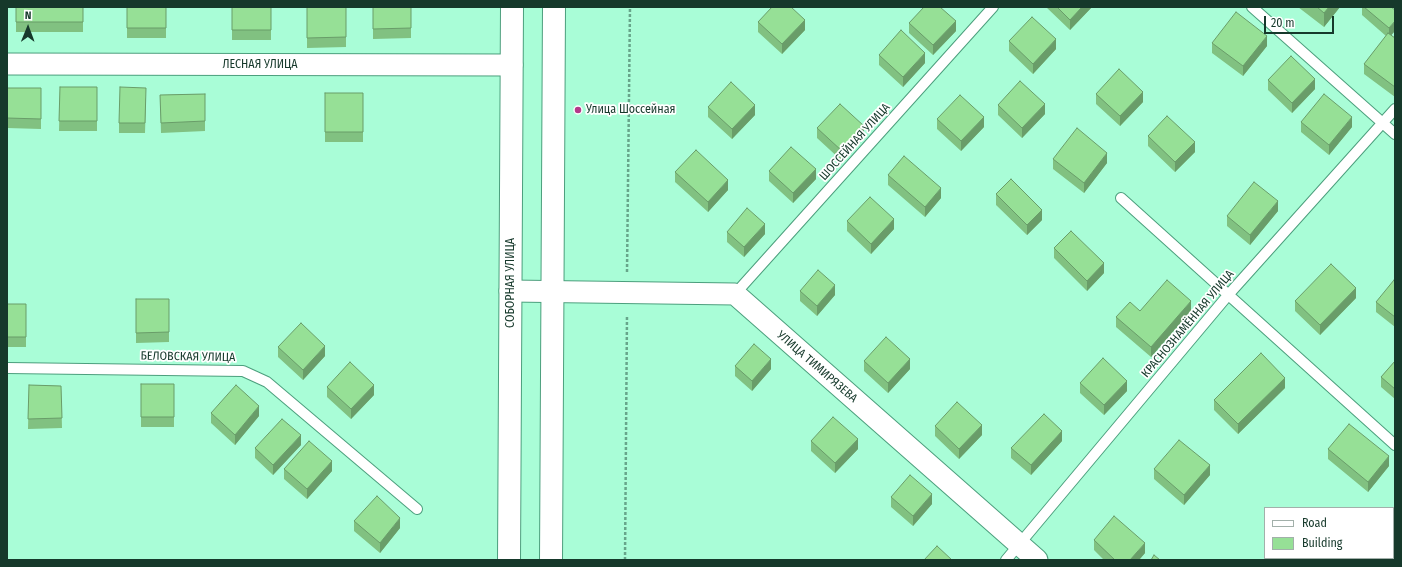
<!DOCTYPE html>
<html>
<head>
<meta charset="utf-8">
<style>
  body { margin:0 }
  #map { position:relative; width:1402px; height:567px; overflow:hidden; background:#a9fdd7; font-family:"Fira Sans Condensed",sans-serif }
  canvas { display:block }
  .frame { position:absolute; inset:0; border:8px solid #16392b; pointer-events:none }
  .legend { position:absolute; left:1264px; top:507px; width:130px; height:52px; box-sizing:border-box; background:#fff; border:1px solid #a2b0aa; margin:0; padding:5px 7px; list-style:none; font-size:12px; color:#16392b }
  .legend li { display:flex; align-items:center; gap:8px; height:20px }
  .legend b { width:20px; border:1px solid #a2b0aa }
  .north { position:absolute; left:8px; top:8px; width:40px; height:40px; -webkit-text-stroke:3px #fff; paint-order:stroke; rotate:1deg; font-size:11px; font-weight:700; line-height:16px; text-align:center; color:#16392b }
  .north::after { content:''; display:block; margin:auto; width:14px; height:18px; background:#16392b; clip-path:polygon(50% 0,100% 100%,50% 72%,0 100%) }
  .scale { position:absolute; left:1264px; top:16px; width:70px; height:18px; box-sizing:border-box; border:2px solid #16392b; border-top:0; padding-left:5px; font-size:12px; line-height:14px; white-space:nowrap; color:#16392b; -webkit-text-stroke:3px #fff; paint-order:stroke }
</style>
</head>
<body>
<div id="map">
<canvas width="1402" height="567"></canvas>
<div class="frame"></div>
<ul class="legend">
<li><b style="height:5px;background:#fff"></b>Road</li>
<li><b style="height:11px;background:#96e096"></b>Building</li>
</ul>
<div class="north">N</div>
<div class="scale">20 m</div>
</div>
<script>
const c = document.querySelector('canvas').getContext('2d');
c.lineJoin = 'round';
function shape(rows) {
  const path = new Path2D();
  for (const r of rows) {
    path.moveTo(r[0], r[1]);
    for (let i = 2; i < r.length; i += 2) path.lineTo(r[i], r[i + 1]);
  }
  return path;
}
function trace(path, color, width, dash) {
  c.strokeStyle = color;
  c.lineWidth = width;
  c.lineCap = dash ? 'butt' : 'round';
  c.setLineDash(dash || []);
  c.stroke(path);
}
function fillPath(path, color) {
  c.fillStyle = color;
  c.fill(path, 'evenodd');
}
function label(font, color, halo, rows, align = 'center') {
  c.font = font + ' "Fira Sans Condensed",sans-serif';
  c.lineWidth = 3.5;
  c.setLineDash([]);
  c.textBaseline = 'middle';
  c.strokeStyle = halo;
  c.fillStyle = color;
  for (const [text, x, y, turn = 0] of rows) {
    c.save();
    c.translate(x, y);
    c.rotate((+turn || 0) * Math.PI / 180);
    c.textAlign = isNaN(turn) ? turn : align;
    if (halo) c.strokeText(text, 0, 0);
    c.fillText(text, 0, 0);
    c.restore();
  }
}
const path = shape([
  [627,272,630,7],
  [625,560,627,315]
]);
const service = shape([
  [1252,7,1395,134],
  [1121,198,1395,445],
  [735,294,993,7],
  [7,368,243,371,267,382,417,509],
  [1006,560,1229,294,1395,109]
]);
const minor = shape([
  [7,64,512,65],
  [510,291,735,294,1037,560]
]);
const tertiary = shape([
  [509,560,512,7],
  [551,560,554,7]
]);
const wall = shape([
  [16,7,83,7,83,32,16,32],
  [127,7,166,7,166,38,127,38],
  [232,7,271,7,271,40,232,40],
  [307,7,346,7,346,47,307,48],
  [373,7,411,7,411,38,373,39],
  [1046,7,1092,7,1070,30],
  [1298,7,1340,7,1324,27],
  [1362,7,1391,7,1391,35,1395,38,1395,97,1364,74,1364,64,1386,36,1362,15],
  [758,22,805,30,782,54,758,32],
  [909,23,956,31,933,55,909,33],
  [1009,41,1056,49,1033,74,1009,51],
  [1212,43,1267,46,1243,76,1212,53],
  [879,55,925,63,903,87,879,65],
  [1268,80,1315,89,1292,113,1268,90],
  [60,87,97,87,97,131,59,131],
  [7,88,41,88,41,129,7,128],
  [325,93,363,93,363,142,325,142],
  [205,94,205,131,161,133,160,95],
  [1096,94,1143,102,1120,126,1096,104],
  [146,98,145,133,119,133,119,123],
  [998,105,1045,114,1022,138,998,115],
  [708,107,755,115,732,139,708,117],
  [937,119,984,127,961,151,937,129],
  [1301,122,1352,127,1329,155,1301,132],
  [817,128,864,136,842,161,817,138],
  [1148,136,1195,152,1175,172,1148,146],
  [1053,159,1107,163,1084,193,1053,169],
  [769,171,816,179,793,203,769,181],
  [675,172,728,190,708,212,675,182],
  [888,175,941,198,925,217,888,185],
  [996,194,1042,220,1027,235,996,205],
  [1278,211,1250,245,1227,226,1227,216],
  [847,221,894,229,871,254,847,231],
  [727,232,765,234,744,257,727,242],
  [1054,248,1104,273,1087,291,1054,258],
  [1395,281,1395,327,1376,312,1376,302],
  [800,291,835,295,817,316,800,301],
  [1356,298,1320,335,1295,311,1295,301],
  [136,299,169,299,169,342,136,343],
  [7,304,26,304,26,347,7,347],
  [1140,311,1191,311,1151,357,1116,327,1116,317],
  [278,347,325,356,303,380,278,357],
  [864,361,910,369,888,393,864,371],
  [1395,361,1395,399,1381,387,1381,377],
  [735,366,771,369,752,391,735,376],
  [1080,383,1127,391,1104,415,1080,393],
  [141,384,174,384,174,427,141,427],
  [29,385,61,386,62,428,28,429],
  [327,387,374,395,351,419,327,397],
  [1285,388,1238,434,1214,410,1214,400],
  [211,413,259,416,235,445,211,423],
  [935,426,982,435,959,459,935,436],
  [811,441,858,449,835,473,811,451],
  [1062,441,1031,475,1011,458,1011,448],
  [301,445,273,475,255,458,255,448],
  [1328,449,1389,466,1368,492,1328,459],
  [284,469,332,471,307,499,284,479],
  [1154,469,1210,475,1184,505,1154,479],
  [891,497,932,504,913,526,891,507],
  [354,521,400,528,380,553,354,531],
  [1094,540,1145,553,1139,560,1104,560,1094,550]
]);
const shadedWall = shape([
  [1082,7,1092,7,1070,30,1070,20],
  [1329,7,1340,7,1324,27,1324,13],
  [805,20,805,30,782,54,782,44],
  [956,21,956,31,933,55,933,45],
  [1395,21,1395,31,1389,38,1389,28],
  [1267,36,1267,46,1243,76,1243,66],
  [1056,39,1056,49,1033,74,1033,64],
  [925,53,925,63,903,87,903,77],
  [1315,79,1315,89,1292,113,1292,103],
  [1143,92,1143,102,1120,126,1120,116],
  [1045,104,1045,114,1022,138,1022,128],
  [755,105,755,115,732,139,732,129],
  [984,117,984,127,961,151,961,141],
  [1352,117,1352,127,1329,155,1329,145],
  [864,126,864,136,842,161,842,151],
  [1195,142,1195,152,1175,172,1175,162],
  [1107,153,1107,163,1084,193,1084,183],
  [816,169,816,179,793,203,793,193],
  [728,180,728,190,708,212,708,202],
  [941,188,941,198,925,217,925,207],
  [1278,201,1278,211,1250,245,1250,235],
  [1042,210,1042,220,1027,235,1027,225],
  [894,219,894,229,871,254,871,244],
  [765,224,765,234,744,257,744,247],
  [1104,263,1104,273,1087,291,1087,281],
  [835,285,835,295,817,316,817,306],
  [1356,288,1356,298,1320,335,1320,325],
  [1191,301,1191,311,1151,357,1151,347],
  [325,346,325,356,303,380,303,370],
  [771,359,771,369,752,391,752,381],
  [910,359,910,369,888,393,888,383],
  [1285,378,1285,388,1238,434,1238,424],
  [1127,381,1127,391,1104,415,1104,405],
  [374,385,374,395,351,419,351,409],
  [259,406,259,416,235,445,235,435],
  [982,425,982,435,959,459,959,449],
  [1062,431,1062,441,1031,475,1031,465],
  [301,435,301,445,273,475,273,465],
  [858,439,858,449,835,473,835,463],
  [1389,456,1389,466,1368,492,1368,482],
  [332,461,332,471,307,499,307,489],
  [1210,465,1210,475,1184,505,1184,495],
  [932,494,932,504,913,526,913,516],
  [400,518,400,528,380,553,380,543],
  [1145,543,1145,553,1139,560,1130,560]
]);
const building = shape([
  [16,7,83,7,83,22,16,22,16,7],
  [127,7,166,7,166,28,127,28,127,7],
  [232,7,271,7,271,30,232,30,232,7],
  [307,7,346,7,346,37,307,38,307,7],
  [373,7,411,7,411,28,373,29,373,7],
  [772,7,791,7,805,20,782,44,758,22,772,7],
  [924,7,940,7,956,21,933,45,909,23,924,7],
  [1057,7,1082,7,1070,20,1057,7],
  [1317,7,1329,7,1324,13,1317,7],
  [1364,7,1391,7,1395,10,1395,21,1389,28,1364,7],
  [1236,12,1267,36,1243,66,1212,43,1236,12],
  [1032,17,1056,39,1033,64,1009,41,1032,17],
  [901,30,925,53,903,77,879,55,901,30],
  [1388,33,1395,38,1395,87,1364,64,1388,33],
  [1291,56,1315,79,1292,103,1268,80,1291,56],
  [1119,69,1143,92,1120,116,1096,94,1119,69],
  [1020,81,1045,104,1022,128,998,105,1020,81],
  [731,82,755,105,732,129,708,107,731,82],
  [60,87,97,87,97,121,59,121,60,87],
  [120,87,146,88,145,123,119,123,120,87],
  [7,88,41,88,41,119,7,118,7,88],
  [325,93,363,93,363,132,325,132,325,93],
  [205,94,205,121,161,123,160,95,205,94],
  [1324,94,1352,117,1329,145,1301,122,1324,94],
  [960,95,984,117,961,141,937,119,960,95],
  [840,104,864,126,842,151,817,128,840,104],
  [1167,116,1195,142,1175,162,1148,136,1167,116],
  [1077,128,1107,153,1084,183,1053,159,1077,128],
  [791,147,816,169,793,193,769,171,791,147],
  [696,150,728,180,708,202,675,172,696,150],
  [904,156,941,188,925,207,888,175,904,156],
  [1011,179,1042,210,1027,225,996,194,1011,179],
  [1254,182,1278,201,1250,235,1227,216,1254,182],
  [870,197,894,219,871,244,847,221,870,197],
  [747,208,765,224,744,247,727,232,747,208],
  [1071,231,1104,263,1087,281,1054,248,1071,231],
  [1331,264,1356,288,1320,325,1295,301,1331,264],
  [818,270,835,285,817,306,800,291,818,270],
  [1167,280,1191,301,1151,347,1116,317,1130,302,1140,311,1167,280],
  [1394,280,1395,281,1395,317,1376,302,1394,280],
  [136,299,169,299,169,332,136,333,136,299],
  [7,304,26,304,26,337,7,337,7,304],
  [301,323,325,346,303,370,278,347,301,323],
  [886,337,910,359,888,383,864,361,886,337],
  [754,344,771,359,752,381,735,366,754,344],
  [1261,353,1285,378,1238,424,1214,400,1261,353],
  [1103,358,1127,381,1104,405,1080,383,1103,358],
  [1395,361,1395,389,1381,377,1395,361],
  [350,362,374,385,351,409,327,387,350,362],
  [141,384,174,384,174,417,141,417,141,384],
  [29,385,61,386,62,418,28,419,29,385],
  [236,385,259,406,235,435,211,413,236,385],
  [957,402,982,425,959,449,935,426,957,402],
  [1044,414,1062,431,1031,465,1011,448,1044,414],
  [833,417,858,439,835,463,811,441,833,417],
  [282,419,301,435,273,465,255,448,282,419],
  [1349,424,1389,456,1368,482,1328,449,1349,424],
  [1179,440,1210,465,1184,495,1154,469,1179,440],
  [309,441,332,461,307,489,284,469,309,441],
  [910,475,932,494,913,516,891,497,910,475],
  [377,496,400,518,380,543,354,521,377,496],
  [1114,516,1145,543,1130,560,1115,560,1094,540,1114,516],
  [937,546,952,560,924,560,937,546],
  [1154,555,1160,560,1151,560,1154,555]
]);
const markers = [
  [578,110,4,"#b4398a"]
];
const streetNames = [
  ["ЛЕСНАЯ УЛИЦА",260,65],
  ["ШОССЕЙНАЯ УЛИЦА",855,142,-48],
  ["СОБОРНАЯ УЛИЦА",511,283,-90],
  ["КРАСНОЗНАМЁННАЯ УЛИЦА",1188,324,-50],
  ["БЕЛОВСКАЯ УЛИЦА",188,357,1],
  ["УЛИЦА ТИМИРЯЗЕВА",817,367,41]
];
const poiNames = [
  ["Улица Шоссейная",586,110]
];
trace(service, '#4c9f7d', 12);
trace(minor, '#4c9f7d', 23);
trace(tertiary, '#4c9f7d', 24);
trace(path, '#67a58a', 2.5, [3, 2]);
trace(service, '#fff', 10);
trace(minor, '#fff', 21);
trace(tertiary, '#fff', 22);
fillPath(wall, '#81c181');
fillPath(shadedWall, '#699d69');
fillPath(building, '#96e096');
trace(building, '#699d69', 1);
for (const [x, y, r, color] of markers) {
  const dot = new Path2D();
  dot.arc(x, y, r, 0, 2 * Math.PI);
  c.fillStyle = color;
  c.fill(dot);
  trace(dot, '#fff', 1.5);
}
label('12px', '#16392b', '#fff', streetNames);
label('12px', '#16392b', '#fff', poiNames, 'left');
</script>
</body>
</html>
